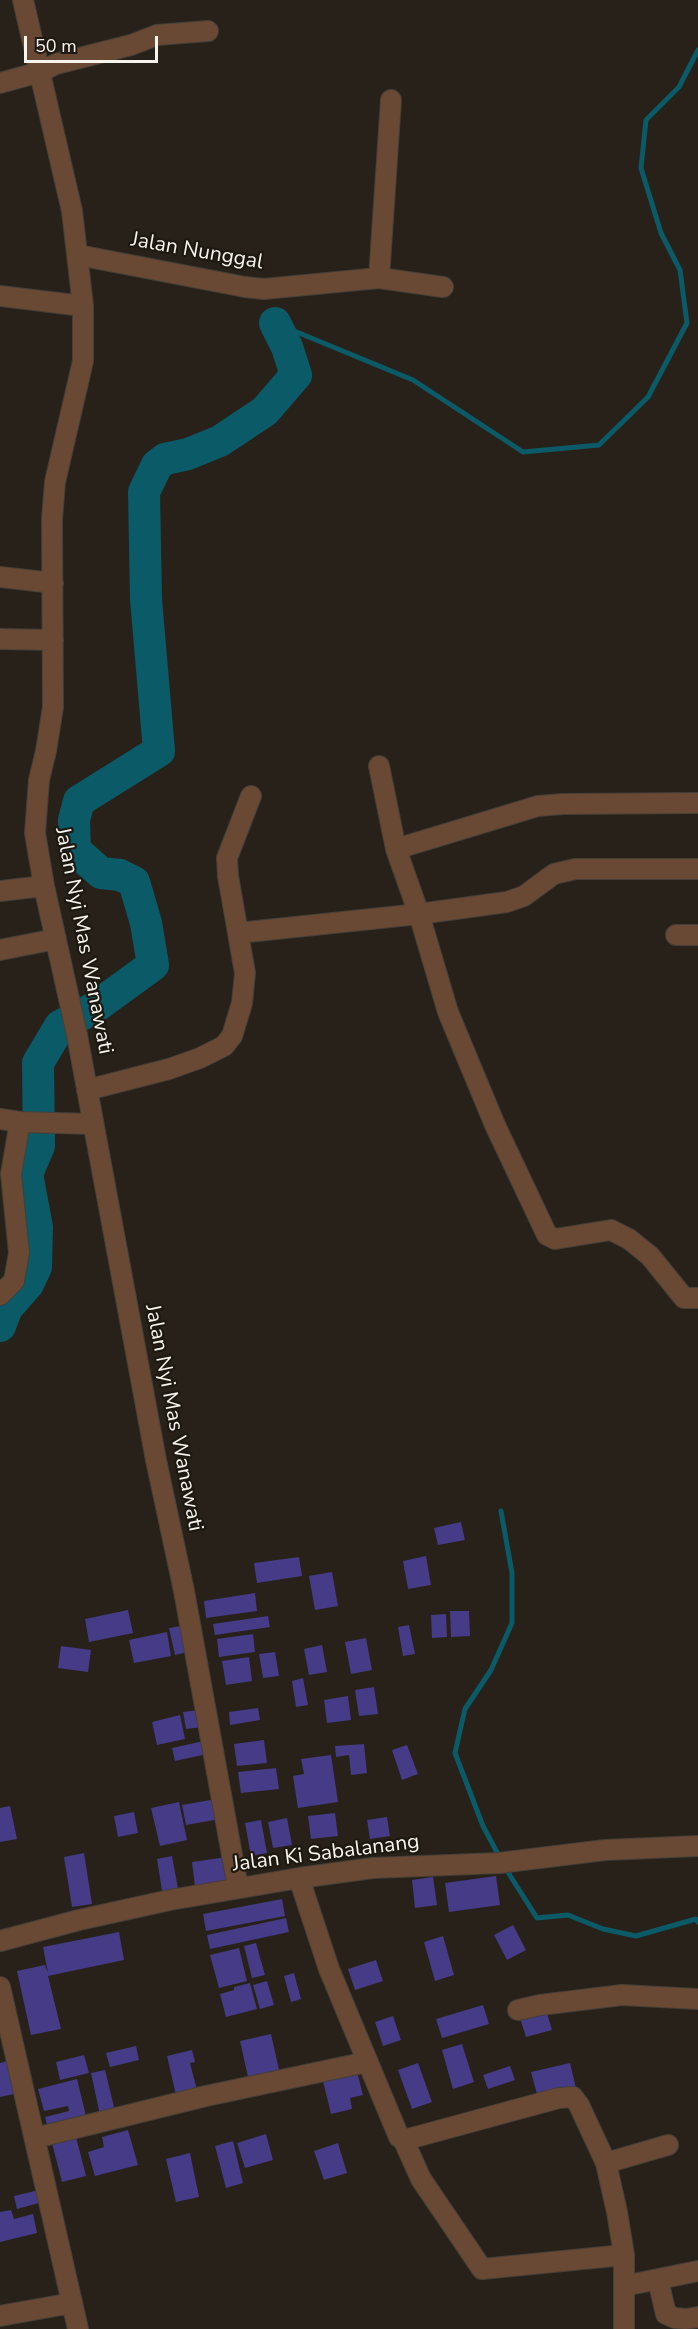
<!DOCTYPE html>
<html>
<head>
<meta charset="utf-8">
<style>
  body { margin:0 }
  #map { position:relative; width:698px; height:2329px; overflow:hidden; background:#27211a; font-family:"Nunito Sans",sans-serif }
  canvas { display:block }
  .scale { position:absolute; left:24px; top:36px; width:134px; height:27px; box-sizing:border-box; border:3px solid #f7f4ee; border-top:0; padding-left:8px; font-size:18px; line-height:21px; white-space:nowrap; color:#f7f4ee; -webkit-text-stroke:4px #1d1810; paint-order:stroke }
</style>
</head>
<body>
<div id="map">
<canvas width="698" height="2329"></canvas>
<div class="scale">50 m</div>
</div>
<script>
const c = document.querySelector('canvas').getContext('2d');
c.lineJoin = 'round';
function shape(rows) {
  const path = new Path2D();
  for (const r of rows) {
    path.moveTo(r[0], r[1]);
    for (let i = 2; i < r.length; i += 2) path.lineTo(r[i], r[i + 1]);
  }
  return path;
}
function trace(path, color, width, dash) {
  c.strokeStyle = color;
  c.lineWidth = width;
  c.lineCap = dash ? 'butt' : 'round';
  c.setLineDash(dash || []);
  c.stroke(path);
}
function fillPath(path, color) {
  c.fillStyle = color;
  c.fill(path, 'evenodd');
}
function label(font, color, halo, rows, align = 'center') {
  c.font = font + ' "Nunito Sans",sans-serif';
  c.lineWidth = 4.5;
  c.setLineDash([]);
  c.textBaseline = 'middle';
  c.strokeStyle = halo;
  c.fillStyle = color;
  for (const [text, x, y, turn = 0] of rows) {
    c.save();
    c.translate(x, y);
    c.rotate((+turn || 0) * Math.PI / 180);
    c.textAlign = isNaN(turn) ? turn : align;
    if (halo) c.strokeText(text, 0, 0);
    c.fillText(text, 0, 0);
    c.restore();
  }
}
const stream = shape([
  [275,323,413,380,523,452,599,445,648,397,687,323,680,270,661,233,641,168,646,120,679,87,698,50],
  [500,1858,483,1826,455,1753,465,1709,491,1670,512,1623,512,1573,501,1511],
  [504,1866,537,1918,568,1915,603,1929,636,1936,696,1919,698,1922]
]);
const river = shape([
  [0,1326,7,1308,28,1284,36,1267,37,1227,27,1174,39,1146,38,1063,60,1026,94,1008,153,965,146,923,134,882,120,875,101,873,75,850,74,820,79,801,159,751,146,599,144,492,157,465,165,459,188,454,220,441,265,411,296,375,287,347,275,323]
]);
const building = shape([
  [461,1522,465,1540,438,1545,434,1528],
  [426,1556,431,1585,408,1589,403,1561],
  [299,1557,302,1576,257,1583,254,1563],
  [332,1572,338,1606,315,1610,309,1576],
  [255,1593,257,1611,206,1618,204,1601],
  [128,1610,133,1633,89,1642,85,1619],
  [450,1611,469,1611,470,1636,451,1637],
  [446,1614,447,1637,432,1638,431,1615],
  [268,1616,270,1627,215,1635,213,1624],
  [187,1625,192,1651,175,1655,169,1628],
  [409,1625,415,1654,403,1656,398,1627],
  [167,1632,171,1656,134,1663,129,1640],
  [253,1634,255,1652,219,1657,217,1639],
  [366,1638,372,1670,351,1674,345,1642],
  [322,1645,327,1672,309,1675,304,1649],
  [61,1646,91,1650,88,1672,58,1668],
  [275,1652,279,1676,263,1678,259,1654],
  [249,1657,252,1681,226,1685,222,1661],
  [303,1678,308,1705,296,1707,292,1681],
  [374,1687,378,1714,359,1716,355,1690],
  [348,1696,351,1720,327,1723,324,1700],
  [258,1708,260,1720,230,1725,229,1712],
  [199,1710,202,1727,186,1729,183,1712],
  [180,1715,185,1739,157,1745,152,1722],
  [264,1740,267,1763,237,1766,234,1744],
  [204,1741,207,1754,175,1761,172,1748],
  [364,1744,367,1773,351,1775,349,1755,336,1757,335,1746],
  [407,1745,418,1774,402,1780,392,1750],
  [331,1755,338,1802,298,1808,293,1776,304,1774,301,1759],
  [276,1768,279,1789,241,1793,238,1772],
  [216,1799,220,1819,186,1825,182,1805],
  [179,1802,187,1840,160,1846,151,1808],
  [10,1806,17,1839,0,1842,0,1808],
  [134,1812,138,1833,118,1837,114,1816],
  [335,1813,338,1836,311,1839,308,1816],
  [387,1817,390,1836,370,1839,367,1820],
  [287,1818,292,1845,273,1848,268,1822],
  [261,1820,267,1853,251,1856,245,1823],
  [84,1853,92,1904,72,1907,64,1857],
  [172,1856,179,1894,163,1897,157,1859],
  [227,1857,230,1882,195,1886,192,1862],
  [496,1876,500,1905,449,1912,445,1883],
  [433,1877,437,1905,415,1908,412,1880],
  [282,1899,285,1916,206,1931,203,1914],
  [286,1918,289,1932,210,1949,207,1935],
  [513,1925,526,1950,507,1960,494,1935],
  [119,1932,124,1960,48,1976,61,2029,31,2035,17,1971,45,1965,48,1973,43,1947],
  [443,1936,454,1975,435,1981,424,1942],
  [256,1943,265,1975,252,1978,244,1946],
  [239,1948,247,1981,219,1988,210,1955],
  [376,1960,383,1981,355,1990,348,1969],
  [294,1973,301,1999,291,2002,284,1976],
  [267,1981,274,2005,260,2009,253,1985],
  [250,1983,257,2009,226,2017,220,1994,234,1990,234,1987],
  [483,2005,489,2024,442,2038,436,2019],
  [546,2010,552,2030,526,2037,520,2018],
  [393,2016,401,2040,383,2046,375,2022],
  [271,2034,279,2070,273,2072,274,2076,259,2079,258,2075,248,2077,240,2041],
  [462,2044,474,2082,453,2089,442,2050],
  [136,2046,139,2060,110,2067,106,2053],
  [192,2050,195,2062,190,2063,197,2090,176,2095,167,2056],
  [84,2055,89,2073,60,2080,56,2062],
  [7,2061,14,2094,0,2097,0,2063],
  [418,2063,432,2102,412,2109,398,2070],
  [570,2063,576,2088,538,2098,531,2072],
  [510,2066,515,2080,488,2089,483,2075],
  [105,2070,115,2111,100,2115,91,2073],
  [357,2072,363,2095,350,2098,352,2109,331,2114,323,2081],
  [77,2079,86,2116,47,2125,45,2117,69,2111,68,2106,44,2111,38,2089],
  [128,2130,138,2165,95,2176,88,2152,104,2147,102,2137],
  [266,2134,273,2160,245,2168,237,2143],
  [76,2137,86,2176,62,2182,52,2143],
  [233,2141,243,2183,226,2188,215,2146],
  [338,2143,347,2173,324,2180,314,2151],
  [190,2153,199,2197,176,2202,166,2159],
  [43,2189,46,2201,17,2209,14,2196],
  [11,2210,14,2219,33,2214,37,2233,0,2242,0,2212]
]);
const minor = shape([
  [23,0,72,211,83,306,83,361,55,482,52,519,53,707,46,751,39,780,35,833,44,886,77,1035,156,1460,184,1591,238,1888],
  [0,83,40,72,56,64,131,45,157,35,208,31],
  [78,255,245,287,264,289,379,278,443,287],
  [379,278,391,100],
  [0,296,83,306],
  [0,577,53,583],
  [0,639,53,640],
  [379,766,396,849,419,914,448,1012,495,1125,547,1235,555,1239,611,1230,629,1239,650,1256,684,1298,698,1298],
  [396,849,538,806,563,804,698,803],
  [0,891,44,886],
  [238,933,419,914,507,902,524,896,554,874,575,869,698,869],
  [676,935,698,935],
  [0,950,56,939],
  [87,1090,169,1069,200,1058,224,1046,232,1036,242,1003,245,973,228,876,227,858,251,796],
  [0,1119,20,1122],
  [0,1295,14,1281,19,1253,11,1174,20,1122,93,1124],
  [299,1878,329,1969,399,2137,408,2139,559,2098,573,2097,579,2105,606,2163,617,2212,624,2255,624,2329],
  [0,1941,79,1920,170,1900,299,1878,373,1868,499,1863,605,1850,698,1846],
  [0,1987,78,2329],
  [518,2010,540,2005,622,1995,698,1999],
  [35,2138,206,2096,367,2062],
  [403,2139,421,2179,482,2269,624,2255],
  [606,2163,668,2145],
  [658,2280,666,2314,675,2318,686,2319,698,2317],
  [624,2286,698,2271],
  [0,2316,72,2303]
]);
const streetNames = [
  ["Jalan Nunggal",197,252,10],
  ["Jalan Nyi Mas Wanawati",83,941,79],
  ["Jalan Nyi Mas Wanawati",173,1418,79],
  ["Jalan Ki Sabalanang",326,1854,-7]
];
trace(stream, '#0b5a67', 5);
trace(river, '#0b5a67', 32);
fillPath(building, '#453b86');
trace(minor, '#443f38', 22);
trace(minor, '#694934', 20);
label('21px', '#f7f4ee', '#1d1810', streetNames);
</script>
</body>
</html>
